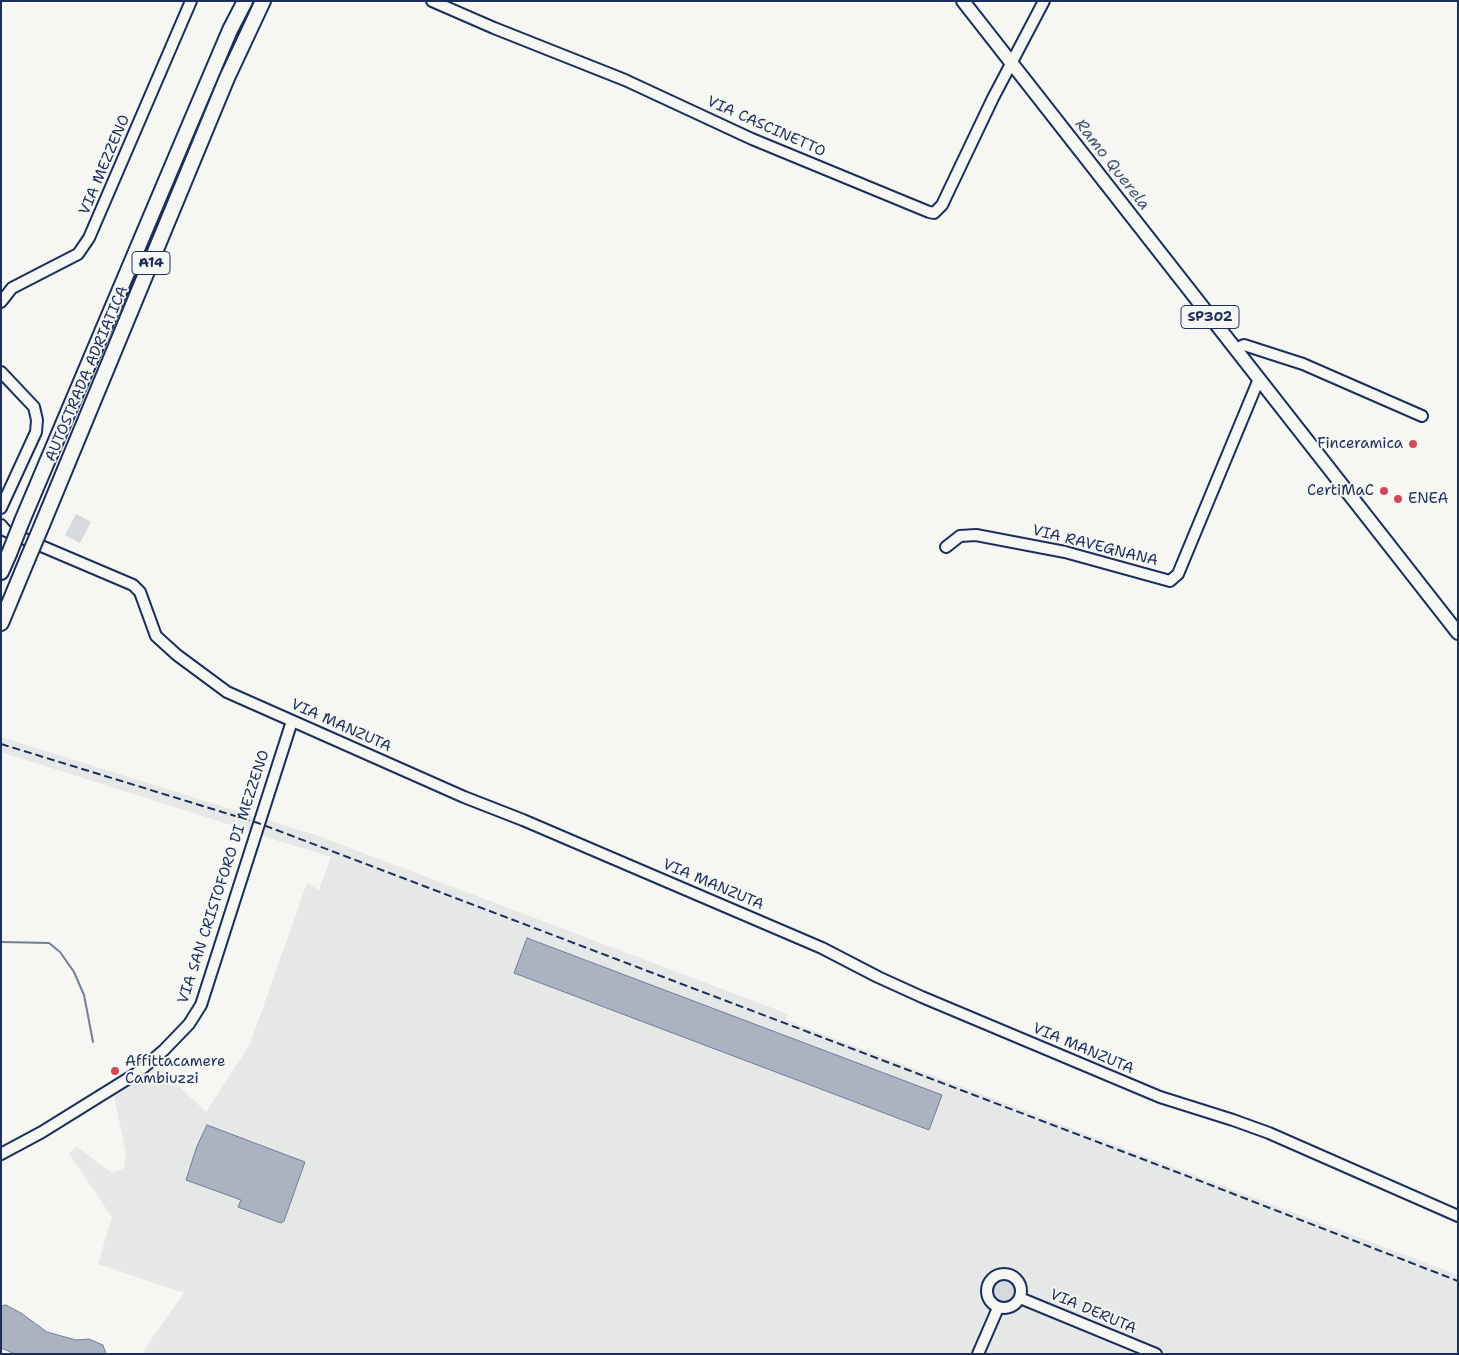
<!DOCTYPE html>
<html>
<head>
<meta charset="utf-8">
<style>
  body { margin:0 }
  #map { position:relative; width:1459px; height:1355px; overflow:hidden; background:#f6f6f2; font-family:"Shantell Sans",sans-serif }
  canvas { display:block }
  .frame { position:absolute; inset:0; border:2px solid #1b2f5e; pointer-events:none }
</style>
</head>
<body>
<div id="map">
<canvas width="1459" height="1355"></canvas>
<div class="frame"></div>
</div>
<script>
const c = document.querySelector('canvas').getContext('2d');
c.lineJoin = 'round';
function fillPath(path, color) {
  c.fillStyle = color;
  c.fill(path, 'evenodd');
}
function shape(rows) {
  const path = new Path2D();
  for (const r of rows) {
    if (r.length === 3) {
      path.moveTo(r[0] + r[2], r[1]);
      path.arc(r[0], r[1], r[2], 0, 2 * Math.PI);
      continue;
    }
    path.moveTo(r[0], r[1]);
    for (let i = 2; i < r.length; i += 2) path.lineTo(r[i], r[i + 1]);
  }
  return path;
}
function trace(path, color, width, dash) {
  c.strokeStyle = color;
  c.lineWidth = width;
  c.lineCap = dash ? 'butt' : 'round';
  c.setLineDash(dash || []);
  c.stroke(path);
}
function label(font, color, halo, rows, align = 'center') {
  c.font = font + ' "Shantell Sans",sans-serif';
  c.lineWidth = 4;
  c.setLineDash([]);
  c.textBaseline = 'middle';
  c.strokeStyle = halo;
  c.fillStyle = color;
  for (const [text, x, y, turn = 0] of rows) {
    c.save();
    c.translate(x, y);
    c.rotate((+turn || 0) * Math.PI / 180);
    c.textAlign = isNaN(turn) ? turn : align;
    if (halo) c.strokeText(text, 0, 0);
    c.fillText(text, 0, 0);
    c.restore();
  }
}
const built = shape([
  [1,737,256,817,253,832,1,752],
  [264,819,313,834,788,1014,786,1020,1458,1275,1458,1354,141,1354,184,1293,98,1264,112,1217,69,1154,76,1146,112,1173,124,1168,126,1153,113,1092,155,1064,206,1112,250,1044,307,883,319,890,331,857,259,835]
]);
const green = shape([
  [76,514,91,522,80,543,65,535],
  [1004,1291,11]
]);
const water = shape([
  [527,938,942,1095,929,1130,514,973,527,938],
  [207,1125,305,1162,284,1221,281,1223,238,1207,241,1200,186,1180,197,1146,207,1125],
  [6,1305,21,1313,47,1332,76,1340,89,1339,103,1345,106,1354,15,1354,1,1348,1,1306,6,1305]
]);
const stream = shape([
  [1,942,49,943,60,952,74,972,84,995,93,1042]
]);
const minor = shape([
  [432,1,494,28,625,80,752,139,929,212,934,213,942,205,993,98,1044,1],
  [1,302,12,288,78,254,89,238,191,1],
  [1235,349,1244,345,1303,364,1422,416],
  [1,372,34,407,37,420,36,432,1,508],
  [1,525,6,531,133,585,140,592,156,636,177,655,227,692,464,797,523,820,822,948,878,977,922,997,1160,1097,1233,1120,1269,1133,1458,1216],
  [946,547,960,536,976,535,1065,552,1170,581,1178,574,1259,379],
  [1,1154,42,1132,137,1073,164,1050,189,1024,201,1005,292,721],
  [1004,1291,17],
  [1020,1298,1156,1354],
  [978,1354,998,1308]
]);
const major = shape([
  [963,1,1458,633]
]);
const highway = shape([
  [22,521,187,131,230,30,245,1],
  [42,525,227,78,263,1],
  [1,572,9,554],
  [1,623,28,558]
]);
const rail = shape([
  [1,744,258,823,1195,1179,1458,1281]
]);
const highwayBridge = shape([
  [9,554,22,521],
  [28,558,42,525]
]);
const markers = [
  [1413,444,5,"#d1495b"],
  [1384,491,5,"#d1495b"],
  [1398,499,5,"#d1495b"],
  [115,1071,5,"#d1495b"]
];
const shields = [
  [151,263,38],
  [1210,317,58]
];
const shieldNames = [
  ["A14",151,263],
  ["SP302",1210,317]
];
const streetNames = [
  ["VIA CASCINETTO",766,127,24],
  ["VIA MEZZENO",105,165,-67],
  ["AUTOSTRADA ADRIATICA",87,374,-67],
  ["VIA RAVEGNANA",1095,546,14],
  ["VIA MANZUTA",341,726,24],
  ["VIA SAN CRISTOFORO DI MEZZENO",224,877,-72],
  ["VIA MANZUTA",713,885,23],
  ["VIA MANZUTA",1083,1049,23],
  ["VIA DERUTA",1093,1312,23]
];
const poiNames = [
  ["Finceramica",1403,444],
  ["CertiMaC",1374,491],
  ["ENEA",1408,499,"left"],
  ["Affittacamere",125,1062,"left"],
  ["Cambiuzzi",125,1079,"left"]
];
const waterNames = [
  ["Ramo Querela",1112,165,52]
];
fillPath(built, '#e6e7e7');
fillPath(green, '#d6d9dd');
fillPath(water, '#abb2c0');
trace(water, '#717e99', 1);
trace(stream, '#717e99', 2);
trace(minor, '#1b2f5e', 14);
trace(major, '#1b2f5e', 16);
trace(highway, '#1b2f5e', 18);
trace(minor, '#f6f6f2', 10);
trace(major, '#f6f6f2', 12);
trace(highway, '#f6f6f2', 14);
trace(rail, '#1b2f5e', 2, [8, 4]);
trace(highwayBridge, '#1b2f5e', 18, []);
trace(highwayBridge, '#f6f6f2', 14);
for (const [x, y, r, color] of markers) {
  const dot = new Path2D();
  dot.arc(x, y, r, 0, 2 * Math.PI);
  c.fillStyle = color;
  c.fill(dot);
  trace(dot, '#f6f6f2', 2);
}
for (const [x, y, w] of shields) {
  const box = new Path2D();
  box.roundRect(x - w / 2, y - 11.5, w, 23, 4);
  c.fillStyle = '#f6f6f2';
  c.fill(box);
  trace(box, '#1b2f5e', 1);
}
label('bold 14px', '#1b2f5e', null, shieldNames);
label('15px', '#1b2f5e', '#f6f6f2', streetNames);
label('15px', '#1b2f5e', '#f6f6f2', poiNames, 'right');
label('italic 16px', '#46567b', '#f6f6f2', waterNames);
</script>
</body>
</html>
